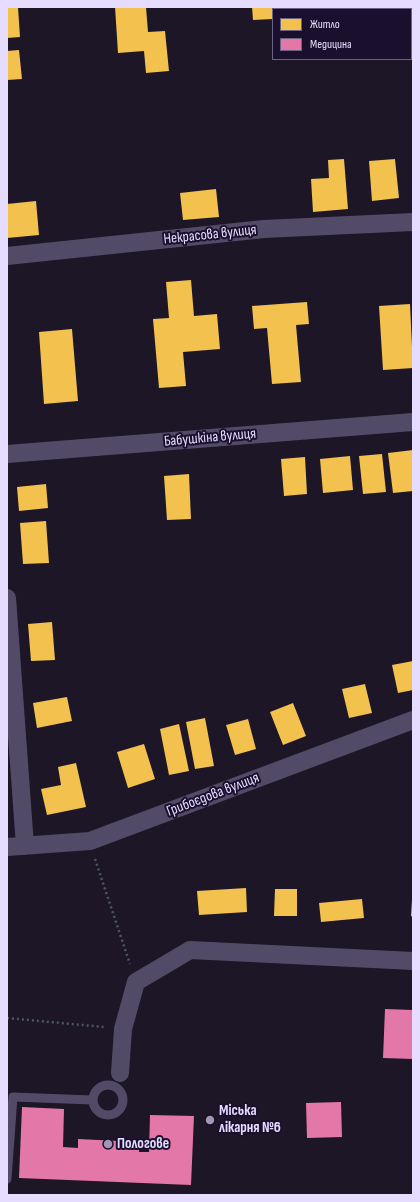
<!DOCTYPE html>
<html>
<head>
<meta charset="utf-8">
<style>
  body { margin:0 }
  #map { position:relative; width:420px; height:1202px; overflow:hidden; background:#1c1627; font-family:"Sofia Sans Condensed",sans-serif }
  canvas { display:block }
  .frame { position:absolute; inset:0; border:8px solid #e6dcff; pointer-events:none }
  .legend { position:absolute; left:272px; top:8px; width:140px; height:52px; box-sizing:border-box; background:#1a102d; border:1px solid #6c6281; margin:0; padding:5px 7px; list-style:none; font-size:12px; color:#e6dcff }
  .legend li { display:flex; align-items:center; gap:8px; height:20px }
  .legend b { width:20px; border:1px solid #6c6281 }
</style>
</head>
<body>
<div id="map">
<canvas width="420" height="1202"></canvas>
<div class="frame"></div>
<ul class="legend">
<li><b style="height:11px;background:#f2c14e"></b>Житло</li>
<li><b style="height:11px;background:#e377a8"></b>Медицина</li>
</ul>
</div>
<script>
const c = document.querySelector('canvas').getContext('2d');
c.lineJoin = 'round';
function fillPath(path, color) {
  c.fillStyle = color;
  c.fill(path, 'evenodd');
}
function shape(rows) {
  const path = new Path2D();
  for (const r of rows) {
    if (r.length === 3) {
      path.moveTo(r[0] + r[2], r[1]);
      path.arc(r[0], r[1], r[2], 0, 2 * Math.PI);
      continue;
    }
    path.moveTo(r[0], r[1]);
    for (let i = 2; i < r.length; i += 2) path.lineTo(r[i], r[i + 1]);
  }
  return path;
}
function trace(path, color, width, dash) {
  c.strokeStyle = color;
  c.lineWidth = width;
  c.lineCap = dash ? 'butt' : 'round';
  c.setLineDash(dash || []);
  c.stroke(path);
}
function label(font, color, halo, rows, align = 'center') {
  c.font = font + ' "Sofia Sans Condensed",sans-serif';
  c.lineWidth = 4;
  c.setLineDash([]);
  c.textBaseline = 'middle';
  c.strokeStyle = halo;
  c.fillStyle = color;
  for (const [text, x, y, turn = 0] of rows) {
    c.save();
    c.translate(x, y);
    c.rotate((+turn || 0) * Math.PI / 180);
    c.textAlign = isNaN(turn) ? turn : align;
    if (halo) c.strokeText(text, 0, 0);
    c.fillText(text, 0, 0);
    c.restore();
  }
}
const homes = shape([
  [7,7,18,7,20,37,7,38],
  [115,7,146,7,148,32,165,31,169,71,146,73,144,51,118,53],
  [252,7,289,7,290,9,273,9,273,19,253,20],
  [342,7,359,7,359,9,342,9],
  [19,50,22,79,7,80,7,51],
  [344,159,348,209,313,212,311,179,329,178,328,160],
  [395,159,399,198,372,201,369,161],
  [216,189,219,217,183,220,180,193],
  [36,201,39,235,7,238,7,204],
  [191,280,194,316,217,314,220,349,183,352,186,386,159,388,153,319,169,318,166,282],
  [307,302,309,324,296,325,301,382,272,384,267,328,254,329,252,306],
  [410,304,413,368,383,370,379,306],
  [72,329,78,401,44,404,39,332],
  [413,450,413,491,393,493,388,453],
  [382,454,386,492,363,494,359,456],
  [350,456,353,490,323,493,320,459],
  [305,457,307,494,284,496,281,459],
  [189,474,191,519,167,520,164,476],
  [46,484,48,508,19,511,17,487],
  [46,521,49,563,23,564,20,523],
  [52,622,55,660,31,661,28,624],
  [413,661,413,690,398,693,392,665],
  [365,684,372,713,349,718,342,689],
  [67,697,72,721,37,728,33,703],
  [293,703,306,736,283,745,270,712],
  [205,718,214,766,195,769,186,722],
  [248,719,256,749,235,755,226,725],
  [179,724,189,771,169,775,160,729],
  [144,744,155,779,128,788,117,752],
  [76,763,86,807,47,815,41,789,61,785,58,767],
  [246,888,247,912,199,915,197,891],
  [275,889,297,889,297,916,274,916],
  [362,899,364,918,321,922,319,903],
  [412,900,413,900,413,917,411,916]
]);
const health = shape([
  [385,1009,413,1010,413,1059,383,1058],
  [341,1102,342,1137,307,1138,306,1103],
  [22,1107,64,1109,63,1147,78,1148,78,1139,139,1142,139,1152,149,1152,150,1115,194,1116,191,1185,19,1178]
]);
const path = shape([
  [95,859,130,964],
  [7,1018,104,1027]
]);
const lane = shape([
  [108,1100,15],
  [7,1179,13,1097,92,1100]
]);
const street = shape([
  [7,256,264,229,413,222],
  [7,454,413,422],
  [7,598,25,846],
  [7,847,90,841,413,720],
  [120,1073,123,1029,136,982,190,950,413,961]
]);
const markers = [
  [210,1120,5,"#9f97b3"],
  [108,1144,5,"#9f97b3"]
];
const streetNames = [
  ["Некрасова вулиця",210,235,-6],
  ["Бабушкіна вулиця",210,438,-5],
  ["Грибоєдова вулиця",213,795,-21]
];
const poiNames = [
  ["Міська",219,1111],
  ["лікарня №6",219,1128],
  ["Пологове",117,1144]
];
fillPath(homes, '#f2c14e');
fillPath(health, '#e377a8');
trace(path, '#4c5669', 2.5, [2, 3]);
trace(lane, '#524b68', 9);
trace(street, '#524b68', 18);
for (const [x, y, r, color] of markers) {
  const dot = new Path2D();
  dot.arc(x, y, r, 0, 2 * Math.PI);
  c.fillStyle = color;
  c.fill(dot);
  trace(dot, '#1a102d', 1.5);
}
label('15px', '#e6dcff', '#1a102d', streetNames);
label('bold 15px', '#e6dcff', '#1a102d', poiNames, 'left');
</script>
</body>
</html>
